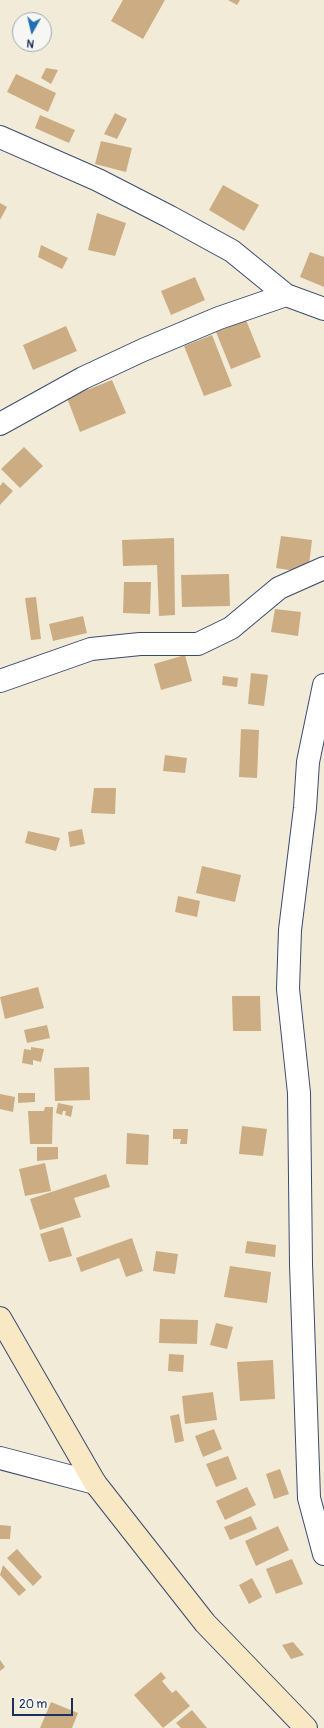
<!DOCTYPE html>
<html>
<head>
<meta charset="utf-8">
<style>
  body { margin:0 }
  #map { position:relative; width:324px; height:1728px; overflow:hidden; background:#f1ebd8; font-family:Pangolin,sans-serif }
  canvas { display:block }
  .north { position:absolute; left:12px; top:12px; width:40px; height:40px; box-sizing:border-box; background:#f6f6f2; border:1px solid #9ea6b7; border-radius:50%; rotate:188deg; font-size:11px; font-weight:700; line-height:16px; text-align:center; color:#1b2f5e }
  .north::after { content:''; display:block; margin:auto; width:14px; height:18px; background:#1f6fb2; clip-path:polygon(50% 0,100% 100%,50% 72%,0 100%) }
  .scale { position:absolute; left:12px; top:1698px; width:61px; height:18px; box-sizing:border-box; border:2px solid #1b2f5e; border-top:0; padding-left:5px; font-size:12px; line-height:14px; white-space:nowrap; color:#1b2f5e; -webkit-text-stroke:3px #f6f6f2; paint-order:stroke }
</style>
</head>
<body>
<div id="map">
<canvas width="324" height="1728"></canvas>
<div class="north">N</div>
<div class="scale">20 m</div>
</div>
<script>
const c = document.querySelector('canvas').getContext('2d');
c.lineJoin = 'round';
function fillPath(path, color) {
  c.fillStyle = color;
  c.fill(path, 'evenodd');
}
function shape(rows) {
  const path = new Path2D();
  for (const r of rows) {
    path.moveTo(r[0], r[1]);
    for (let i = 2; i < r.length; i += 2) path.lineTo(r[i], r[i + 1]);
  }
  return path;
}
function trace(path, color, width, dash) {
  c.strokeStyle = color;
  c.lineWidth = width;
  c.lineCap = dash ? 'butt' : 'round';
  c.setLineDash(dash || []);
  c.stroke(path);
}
const building = shape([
  [123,0,165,0,143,39,111,21],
  [228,0,240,0,237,5],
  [46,68,58,70,51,84,41,78],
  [16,74,56,93,48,112,7,92],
  [115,113,127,119,117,139,104,134],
  [40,115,75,130,69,143,35,128],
  [101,141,132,148,126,172,95,164],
  [223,185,259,205,244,231,209,210],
  [0,203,7,207,0,220],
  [97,213,126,223,115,256,88,250],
  [41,245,68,258,62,269,38,257],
  [310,252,324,257,324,287,300,277],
  [195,277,205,300,171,315,161,291],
  [246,320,261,357,231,369,216,332],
  [66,326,77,351,33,370,23,345],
  [212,335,232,386,204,396,184,346],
  [112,380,126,413,80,432,67,398],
  [24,447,43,466,20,488,1,469],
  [3,482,13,491,0,505,0,486],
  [281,536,312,540,308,573,276,568],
  [174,538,175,615,159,616,157,565,123,566,122,540],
  [229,574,230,606,182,607,181,575],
  [124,582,151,582,150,614,123,613],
  [36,597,41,639,31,640,25,598],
  [275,609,301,612,298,636,271,632],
  [83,616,87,633,53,641,49,624],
  [185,655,192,681,161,690,154,664],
  [251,673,268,675,264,706,248,704],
  [223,676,238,678,237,687,222,685],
  [241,729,259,730,257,778,239,777],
  [165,755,187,758,185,773,163,771],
  [94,788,116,788,115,814,91,813],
  [82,829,85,844,70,847,68,832],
  [28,831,60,838,56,851,25,843],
  [202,866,241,875,235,902,196,893],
  [178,896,200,901,197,917,175,912],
  [38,987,44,1008,5,1019,0,997],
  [232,996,260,996,261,1031,233,1031],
  [47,1025,50,1038,27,1043,24,1030],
  [31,1047,44,1049,41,1062,33,1060,33,1065,22,1063,24,1049,31,1050],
  [89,1067,90,1100,55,1101,54,1068],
  [18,1093,35,1093,35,1102,18,1103],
  [0,1094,15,1097,13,1112,0,1109],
  [58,1103,73,1106,71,1117,65,1115,66,1111,63,1111,62,1115,56,1113],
  [45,1107,53,1107,52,1144,30,1144,28,1111,44,1111],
  [242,1126,267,1129,263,1156,239,1154],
  [173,1129,188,1129,187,1144,180,1144,181,1139,173,1139],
  [127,1133,149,1135,148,1165,126,1164],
  [37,1147,58,1147,58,1159,37,1161],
  [45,1163,51,1191,25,1196,19,1169],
  [106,1174,110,1187,74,1198,81,1217,40,1230,30,1199],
  [63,1227,72,1256,49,1262,40,1234],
  [132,1238,143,1271,126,1277,119,1258,81,1272,76,1258],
  [247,1241,276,1245,275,1257,245,1253],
  [156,1251,178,1254,175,1274,153,1271],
  [230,1266,271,1272,267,1303,224,1297],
  [160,1319,198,1320,197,1344,159,1343],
  [216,1323,233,1327,227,1349,210,1345],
  [169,1354,184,1355,183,1372,168,1371],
  [273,1360,275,1399,240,1401,237,1362],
  [213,1392,217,1420,185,1424,182,1396],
  [179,1414,184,1441,175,1443,170,1416],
  [214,1429,222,1449,203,1457,195,1436],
  [228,1456,237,1479,216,1487,206,1464],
  [280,1469,289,1494,274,1499,266,1474],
  [247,1487,256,1505,225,1520,216,1501],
  [251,1516,257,1529,230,1540,224,1527],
  [0,1525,11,1526,10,1539,0,1539],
  [278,1526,289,1550,256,1566,245,1541],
  [17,1549,42,1577,33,1586,7,1558],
  [292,1559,303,1584,276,1594,266,1569],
  [3,1565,26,1590,19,1596,0,1575],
  [252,1578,262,1597,249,1604,239,1585],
  [293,1642,304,1655,291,1659,282,1645],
  [0,1660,5,1667,0,1671],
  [161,1672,166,1678,162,1681,172,1693,176,1690,190,1706,163,1728,134,1695],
  [51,1702,78,1713,72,1728,40,1728],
  [192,1710,207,1728,181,1728,176,1723]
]);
const street = shape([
  [0,137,98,180,170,217,232,251,286,295,324,309],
  [0,424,83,378,143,350,219,318,286,295],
  [0,681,91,649,140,644,198,644,231,628,279,588,324,568],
  [324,685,308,762,305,808,290,930,288,989,299,1093,301,1264,309,1498,324,1554],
  [0,1458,95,1483]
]);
const secondary = shape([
  [0,1318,95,1483,205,1623,306,1728]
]);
fillPath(building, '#ccad83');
trace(street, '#3b4b70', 24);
trace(secondary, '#3b4b70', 24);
trace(street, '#fff', 22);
trace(secondary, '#f8e8c3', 22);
</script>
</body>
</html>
